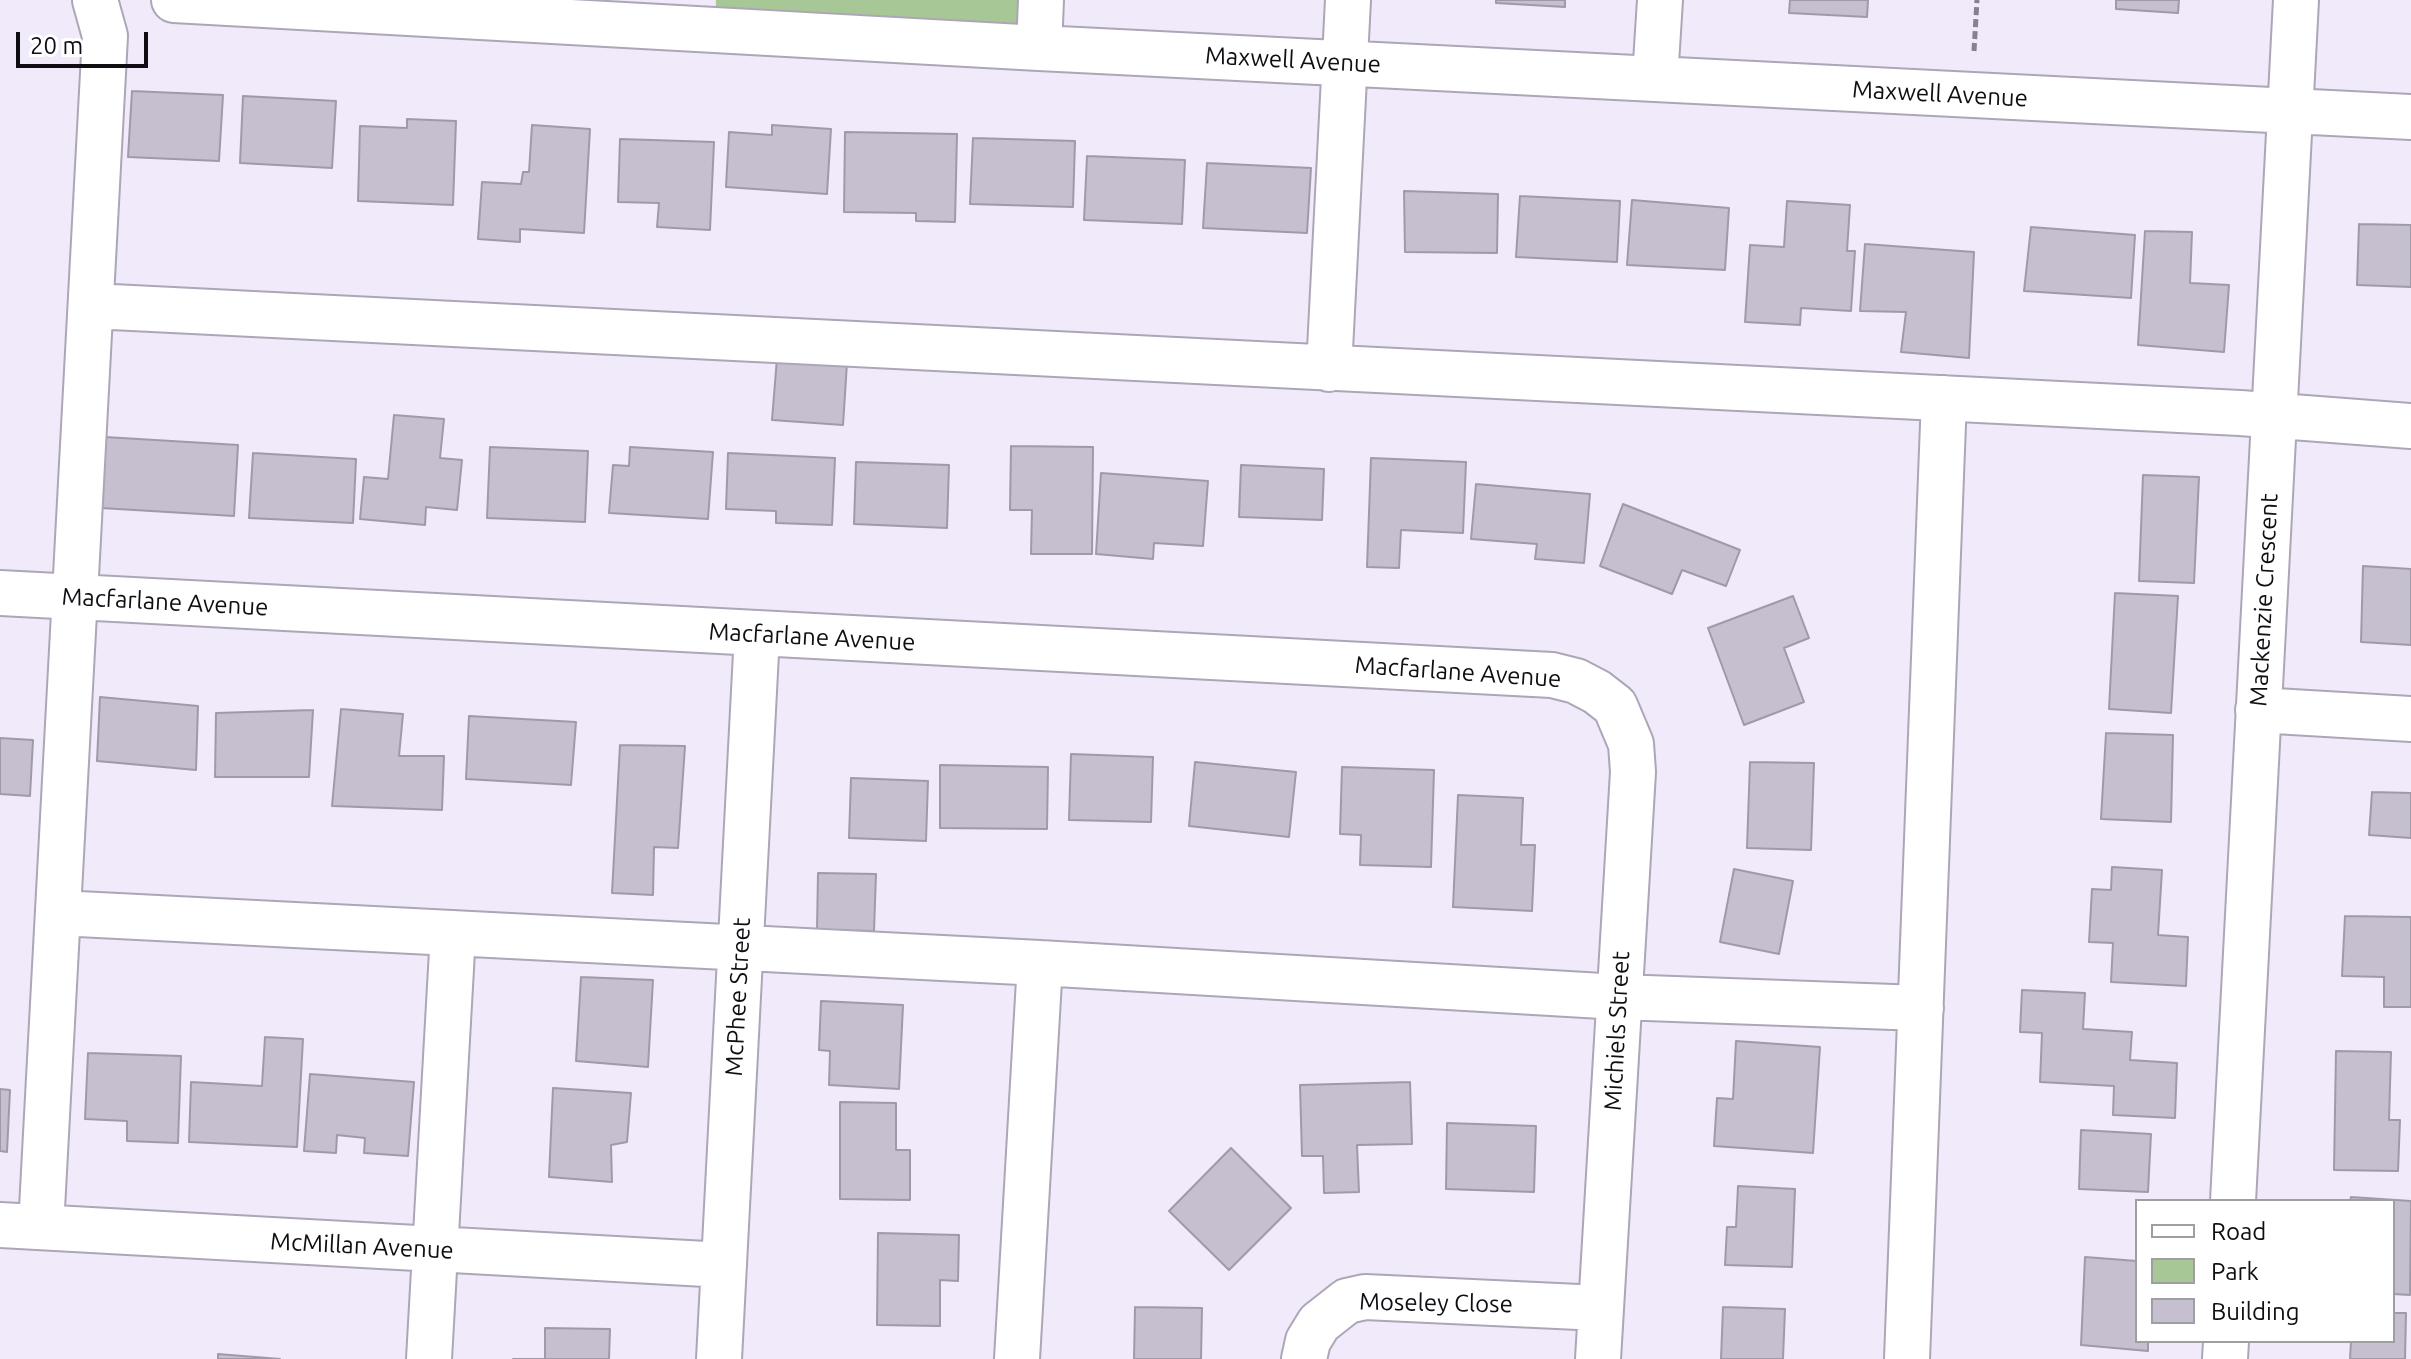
<!DOCTYPE html>
<html>
<head>
<meta charset="utf-8">
<style>
  body { margin:0 }
  #map { position:relative; width:2411px; height:1359px; overflow:hidden; background:#f0eafb; font-family:Ubuntu,sans-serif }
  canvas { display:block }
  .legend { position:absolute; left:2135px; top:1199px; width:260px; height:144px; box-sizing:border-box; background:#fff; border:2px solid #9f9fa1; margin:0; padding:10px 14px; list-style:none; font-size:24px; color:#100e13 }
  .legend li { display:flex; align-items:center; gap:16px; height:40px }
  .legend b { width:40px; border:2px solid #9f9fa1 }
  .scale { position:absolute; left:16px; top:32px; width:132px; height:36px; box-sizing:border-box; border:4px solid #100e13; border-top:0; padding-left:10px; font-size:24px; line-height:28px; white-space:nowrap; color:#100e13; -webkit-text-stroke:6px #fff; paint-order:stroke }
</style>
</head>
<body>
<div id="map">
<canvas width="2411" height="1359"></canvas>
<ul class="legend">
<li><b style="height:10px;background:#fff"></b>Road</li>
<li><b style="height:22px;background:#a8c797"></b>Park</li>
<li><b style="height:22px;background:#c5bfcf"></b>Building</li>
</ul>
<div class="scale">20 m</div>
</div>
<script>
const c = document.querySelector('canvas').getContext('2d');
c.lineJoin = 'round';
function fillPath(path, color) {
  c.fillStyle = color;
  c.fill(path, 'evenodd');
}
function shape(rows) {
  const path = new Path2D();
  for (const r of rows) {
    path.moveTo(r[0], r[1]);
    for (let i = 2; i < r.length; i += 2) path.lineTo(r[i], r[i + 1]);
  }
  return path;
}
function trace(path, color, width, dash) {
  c.strokeStyle = color;
  c.lineWidth = width;
  c.lineCap = dash ? 'butt' : 'round';
  c.setLineDash(dash || []);
  c.stroke(path);
}
function label(font, color, halo, rows, align = 'center') {
  c.font = font + ' Ubuntu,sans-serif';
  c.lineWidth = 6;
  c.setLineDash([]);
  c.textBaseline = 'middle';
  c.strokeStyle = halo;
  c.fillStyle = color;
  for (const [text, x, y, turn = 0] of rows) {
    c.save();
    c.translate(x, y);
    c.rotate((+turn || 0) * Math.PI / 180);
    c.textAlign = isNaN(turn) ? turn : align;
    if (halo) c.strokeText(text, 0, 0);
    c.fillText(text, 0, 0);
    c.restore();
  }
}
const green = shape([
  [716,0,1041,0,1039,48,715,29]
]);
const building = shape([
  [1496,0,1565,0,1565,7,1496,3,1496,0],
  [1790,0,1868,0,1867,17,1789,13,1790,0],
  [2116,0,2179,0,2178,13,2116,9,2116,0],
  [132,91,223,95,219,161,128,157,132,91],
  [243,96,336,101,332,168,240,163,243,96],
  [407,119,456,121,453,205,358,201,360,126,407,128,407,119],
  [532,125,590,129,584,233,520,229,520,242,478,239,482,182,521,184,523,172,529,172,532,125],
  [772,125,831,129,827,194,726,187,729,132,772,135,772,125],
  [845,132,957,134,955,222,916,221,916,213,844,212,845,132],
  [973,138,1075,141,1073,207,970,204,973,138],
  [620,139,714,142,710,230,657,227,659,203,618,202,620,139],
  [1087,156,1185,160,1182,224,1084,220,1087,156],
  [1207,163,1311,168,1307,233,1203,228,1207,163],
  [1404,191,1498,194,1497,253,1405,252,1404,191],
  [1520,196,1620,201,1617,262,1516,257,1520,196],
  [1632,200,1729,208,1725,270,1627,265,1632,200],
  [1787,201,1850,205,1847,251,1855,251,1851,311,1801,308,1800,325,1745,322,1750,245,1784,247,1787,201],
  [2359,224,2411,225,2411,287,2357,285,2359,224],
  [2031,227,2135,235,2131,298,2024,291,2031,227],
  [2145,231,2192,232,2190,283,2229,285,2224,352,2138,345,2145,231],
  [1865,244,1974,252,1969,358,1901,352,1906,312,1860,311,1865,244],
  [777,358,847,363,843,425,772,420,777,358],
  [394,415,444,419,440,458,462,460,457,510,426,507,425,525,360,519,364,477,388,479,394,415],
  [105,437,238,445,234,516,101,508,105,437],
  [1011,446,1093,447,1092,554,1031,554,1032,510,1010,510,1011,446],
  [490,447,588,451,585,522,487,518,490,447],
  [630,447,713,452,708,519,609,513,613,465,629,466,630,447],
  [253,453,356,459,353,523,249,518,253,453],
  [728,453,835,458,832,525,776,523,776,511,726,509,728,453],
  [1371,458,1466,462,1463,533,1401,530,1399,568,1367,567,1371,458],
  [856,462,949,465,947,528,854,524,856,462],
  [1241,465,1324,469,1322,520,1239,517,1241,465],
  [1101,473,1208,481,1203,546,1154,543,1153,559,1096,554,1101,473],
  [2143,475,2199,477,2194,583,2139,581,2143,475],
  [1476,484,1590,494,1584,563,1535,559,1537,544,1471,539,1476,484],
  [1623,504,1740,550,1726,586,1682,570,1672,594,1600,566,1623,504],
  [2363,566,2411,569,2411,645,2361,642,2363,566],
  [2115,593,2178,596,2171,713,2109,709,2115,593],
  [1793,596,1809,638,1784,648,1804,702,1744,725,1708,628,1793,596],
  [100,697,198,706,196,770,97,761,100,697],
  [341,709,403,714,399,756,444,756,442,810,332,806,341,709],
  [313,710,309,777,215,777,216,713,313,710],
  [469,716,576,722,571,785,466,779,469,716],
  [2106,733,2173,735,2171,822,2101,819,2106,733],
  [0,738,33,740,30,796,0,794,0,738],
  [620,745,685,746,678,848,654,847,653,895,612,893,620,745],
  [1071,754,1153,757,1151,822,1069,820,1071,754],
  [1195,762,1296,772,1289,837,1189,826,1195,762],
  [1750,762,1814,763,1811,850,1747,848,1750,762],
  [940,765,1048,767,1047,829,940,828,940,765],
  [1342,767,1434,770,1431,867,1360,865,1361,835,1340,834,1342,767],
  [851,778,928,781,926,841,849,838,851,778],
  [2372,792,2411,793,2411,838,2369,835,2372,792],
  [1458,795,1523,798,1521,845,1535,845,1532,911,1453,907,1458,795],
  [2112,867,2162,870,2158,935,2188,937,2186,986,2111,982,2113,943,2089,942,2092,889,2111,890,2112,867],
  [1734,869,1793,881,1779,954,1720,942,1734,869],
  [818,873,876,874,874,931,817,930,818,873],
  [2345,916,2411,917,2411,1007,2384,1007,2384,977,2342,976,2345,916],
  [581,977,653,980,648,1067,576,1061,581,977],
  [2022,990,2085,993,2083,1029,2132,1032,2130,1060,2177,1063,2175,1118,2113,1115,2114,1086,2040,1082,2042,1033,2020,1032,2022,990],
  [821,1001,903,1005,899,1089,829,1085,830,1051,819,1050,821,1001],
  [265,1037,303,1039,297,1147,189,1142,191,1082,262,1086,265,1037],
  [1736,1041,1820,1047,1813,1153,1714,1146,1717,1098,1733,1099,1736,1041],
  [2336,1051,2391,1052,2389,1120,2400,1120,2398,1171,2334,1170,2336,1051],
  [88,1053,181,1056,178,1143,127,1141,127,1121,85,1119,88,1053],
  [310,1074,414,1082,408,1156,364,1153,365,1138,337,1135,336,1153,304,1151,310,1074],
  [1410,1082,1412,1144,1357,1145,1359,1192,1324,1193,1323,1156,1302,1156,1300,1085,1410,1082],
  [553,1088,631,1093,627,1142,611,1145,612,1182,549,1177,553,1088],
  [0,1089,10,1090,7,1152,0,1151,0,1089],
  [840,1102,896,1103,896,1150,910,1150,910,1200,840,1199,840,1102],
  [1447,1123,1536,1126,1534,1192,1446,1189,1447,1123],
  [2081,1130,2151,1134,2148,1192,2079,1189,2081,1130],
  [1231,1148,1291,1208,1229,1270,1169,1211,1231,1148],
  [1738,1186,1795,1189,1792,1267,1725,1265,1727,1227,1736,1227,1738,1186],
  [2351,1197,2411,1201,2410,1295,2393,1294,2393,1201,2350,1201,2351,1197],
  [878,1233,959,1235,958,1281,940,1280,940,1326,877,1325,878,1233],
  [2085,1257,2137,1261,2137,1341,2148,1341,2148,1351,2081,1345,2085,1257],
  [1135,1307,1202,1308,1201,1359,1134,1359,1135,1307],
  [1723,1307,1785,1309,1783,1359,1721,1359,1723,1307],
  [2393,1313,2406,1313,2405,1359,2350,1359,2351,1341,2393,1341,2393,1313],
  [545,1328,610,1329,609,1359,513,1359,545,1359,545,1328],
  [218,1354,280,1359,218,1359,218,1354]
]);
const path = shape([
  [1974,51,1977,0]
]);
const minor = shape([
  [174,0,1039,48,2411,117],
  [1039,48,1041,0],
  [1655,79,1660,0],
  [92,306,2240,413,2411,426],
  [1329,369,1348,0],
  [0,593,1552,675,1576,681,1597,692,1615,706,1631,744,1633,772,1598,1359],
  [2258,710,2411,719],
  [59,913,1040,963,1619,997,1921,1008],
  [2233,1201,2296,0],
  [0,1225,724,1265],
  [41,1227,105,36,95,0],
  [429,1359,453,933],
  [719,1359,757,634],
  [1017,1359,1040,963],
  [1304,1359,1308,1341,1319,1323,1347,1301,1365,1297,1600,1308],
  [1907,1359,1944,398],
  [2225,1359,2226,1341]
]);
const streetNames = [
  ["Maxwell Avenue",1293,60,3],
  ["Maxwell Avenue",1940,94,3],
  ["Mackenzie Crescent",2264,600,-87],
  ["Macfarlane Avenue",165,602,3],
  ["Macfarlane Avenue",812,637,3],
  ["Macfarlane Avenue",1458,672,4],
  ["McPhee Street",738,997,-87],
  ["Michiels Street",1617,1031,-87],
  ["McMillan Avenue",362,1246,3],
  ["Moseley Close",1436,1303,1]
];
fillPath(green, '#a8c797');
fillPath(building, '#c5bfcf');
trace(building, '#9f9aa9', 2);
trace(minor, '#aca6b6', 48);
trace(path, '#86828d', 5, [8, 4]);
trace(minor, '#fff', 44);
label('24px', '#100e13', '#fff', streetNames);
</script>
</body>
</html>
